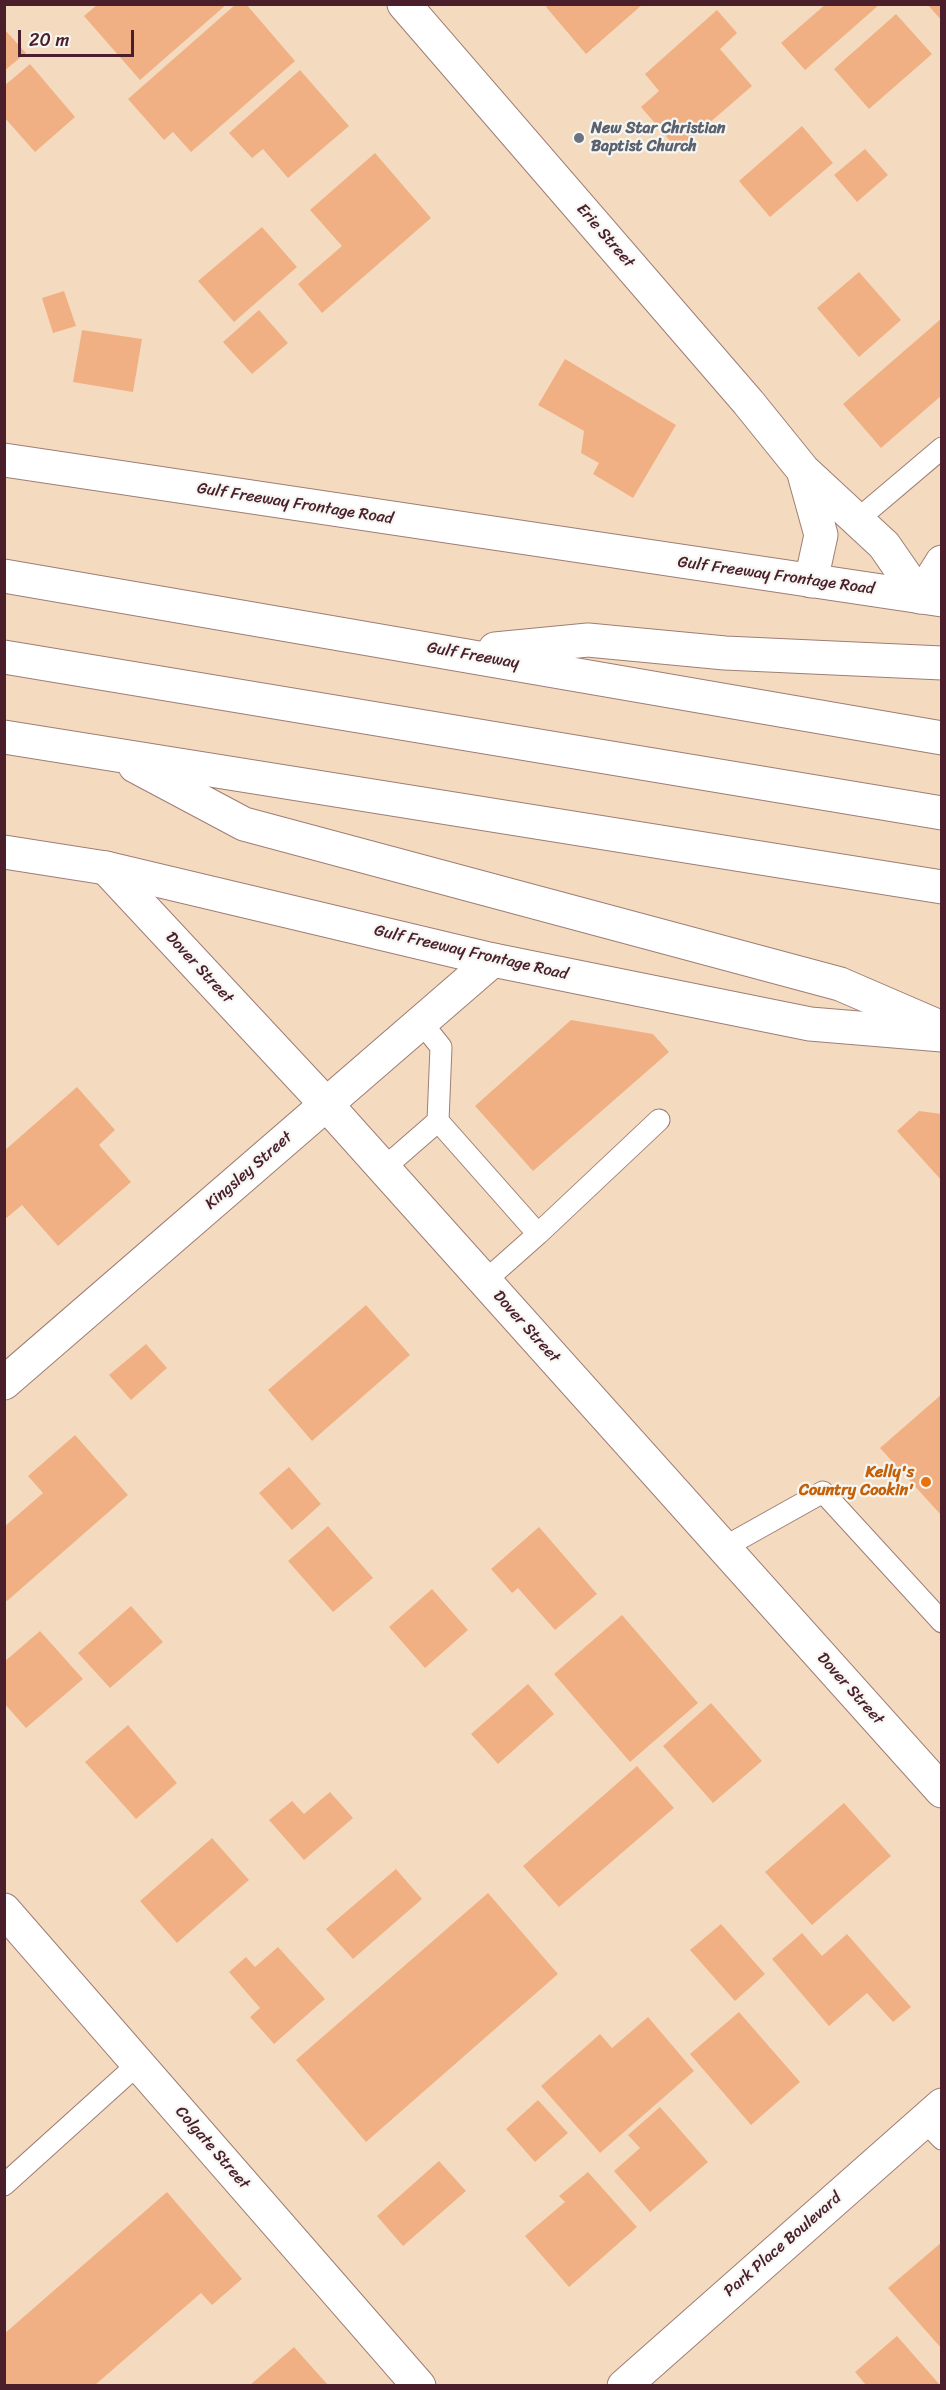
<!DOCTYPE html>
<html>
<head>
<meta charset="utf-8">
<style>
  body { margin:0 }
  #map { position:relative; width:946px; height:2390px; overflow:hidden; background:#f4dbbf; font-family:Sriracha,sans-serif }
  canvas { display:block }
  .frame { position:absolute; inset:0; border:6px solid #4a1f2b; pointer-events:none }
  .scale { position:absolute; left:18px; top:30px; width:116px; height:27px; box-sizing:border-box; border:3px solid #4a1f2b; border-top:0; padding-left:8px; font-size:18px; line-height:21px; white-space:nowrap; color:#4a1f2b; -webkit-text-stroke:4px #f6f6f2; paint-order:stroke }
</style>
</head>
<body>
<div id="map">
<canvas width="946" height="2390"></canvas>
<div class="frame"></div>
<div class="scale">20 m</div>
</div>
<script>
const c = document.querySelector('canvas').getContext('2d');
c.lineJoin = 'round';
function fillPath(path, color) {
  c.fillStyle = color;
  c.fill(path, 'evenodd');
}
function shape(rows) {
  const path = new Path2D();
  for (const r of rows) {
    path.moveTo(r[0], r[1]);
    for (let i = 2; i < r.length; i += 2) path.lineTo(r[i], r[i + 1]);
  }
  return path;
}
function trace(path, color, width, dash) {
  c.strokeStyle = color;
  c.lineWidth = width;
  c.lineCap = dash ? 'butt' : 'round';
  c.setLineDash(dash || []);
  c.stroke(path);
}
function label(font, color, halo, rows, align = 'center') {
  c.font = font + ' Sriracha,sans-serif';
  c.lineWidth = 4.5;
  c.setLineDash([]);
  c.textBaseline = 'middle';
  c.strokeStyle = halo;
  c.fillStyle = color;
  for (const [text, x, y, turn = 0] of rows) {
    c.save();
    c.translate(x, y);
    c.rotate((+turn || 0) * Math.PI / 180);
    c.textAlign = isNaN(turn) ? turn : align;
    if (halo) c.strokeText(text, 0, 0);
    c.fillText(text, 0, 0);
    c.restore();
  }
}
const building = shape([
  [98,4,227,4,140,80,84,16],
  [236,4,246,4,295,61,191,152,173,132,164,140,128,99],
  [549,4,643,4,586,54,546,7],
  [826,4,880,4,805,70,781,43],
  [927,4,942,4,942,21],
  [717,10,737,33,720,49,752,86,678,150,641,107,659,91,645,74],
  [896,14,932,54,869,109,834,69],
  [4,29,26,53,4,71],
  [30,64,75,117,35,152,4,117,4,86],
  [300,70,349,126,288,178,263,149,252,158,229,133],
  [802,126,833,163,770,217,739,181],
  [865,149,888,175,857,202,834,175],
  [375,153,431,218,322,313,298,284,342,246,310,210],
  [262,227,297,267,234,322,198,281],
  [859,272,901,320,859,357,817,308],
  [64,291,76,326,53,333,42,298],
  [259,310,288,343,252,374,223,342],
  [942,318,942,395,881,448,843,404],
  [82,330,142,339,133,392,73,382],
  [565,359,676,425,633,498,593,474,599,463,581,453,584,431,538,405],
  [571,1020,653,1034,669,1052,533,1171,475,1106],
  [77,1087,115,1130,99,1145,131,1182,58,1246,22,1205,4,1220,4,1151],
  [919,1111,942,1114,942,1181,897,1131],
  [366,1305,410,1355,312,1441,268,1390],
  [146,1344,167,1368,131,1400,109,1375],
  [942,1394,942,1516,880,1448],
  [75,1435,128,1495,7,1601,4,1598,4,1527,43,1493,28,1476],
  [289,1467,321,1504,292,1530,259,1493],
  [328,1526,373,1578,333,1612,288,1561],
  [539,1527,597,1594,555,1630,518,1588,512,1593,491,1569],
  [432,1589,468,1630,425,1668,389,1627],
  [131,1606,163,1642,110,1688,78,1653],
  [622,1615,698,1703,630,1762,554,1674],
  [40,1631,83,1679,26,1728,4,1703,4,1662],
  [528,1684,554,1714,498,1764,471,1734],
  [711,1703,762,1761,713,1803,663,1746],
  [128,1725,177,1783,136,1819,85,1762],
  [637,1766,674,1808,559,1907,523,1866],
  [330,1792,353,1818,304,1860,269,1820,292,1801,304,1814],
  [844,1803,891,1856,812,1925,765,1872],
  [212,1838,249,1880,177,1943,140,1901],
  [396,1869,422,1899,353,1959,326,1929],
  [488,1893,558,1974,366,2142,296,2060],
  [721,1924,765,1974,735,2001,690,1950],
  [802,1933,822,1956,847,1934,911,2007,893,2022,867,1993,829,2026,772,1959],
  [278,1947,325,1999,274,2044,250,2017,260,2008,229,1972,246,1957,255,1967],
  [739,2012,800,2082,751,2125,690,2054],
  [648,2017,694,2071,600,2153,541,2086,600,2034,612,2048],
  [538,2100,568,2133,535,2162,506,2129],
  [660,2107,708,2162,650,2212,614,2171,640,2148,628,2135],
  [439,2161,466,2191,403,2246,377,2216],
  [588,2172,637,2227,569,2287,525,2236,565,2202,559,2196],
  [167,2192,242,2279,212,2305,201,2293,95,2385,5,2385,4,2334],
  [942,2242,942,2349,888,2288],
  [897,2336,940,2385,866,2385,855,2372],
  [294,2347,328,2385,250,2385]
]);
const service = shape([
  [857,520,942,448],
  [438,1121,538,1234,485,1281],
  [384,1168,438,1121,441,1047,421,1022],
  [538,1234,659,1120],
  [723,1548,823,1492,942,1622],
  [924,2120,942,2139],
  [4,2185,138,2064]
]);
const minor = shape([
  [404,4,748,402,803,470,884,545,920,597,942,562],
  [803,470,821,535,811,581],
  [106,868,326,1104,942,1791],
  [4,1383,493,960],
  [4,1910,419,2386]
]);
const secondary = shape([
  [4,460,942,600],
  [4,852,106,868,493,960,810,1024,942,1035],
  [624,2386,942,2105]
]);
const motorway = shape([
  [4,576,942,738],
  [495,649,588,640,725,653,942,663],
  [4,657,942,813],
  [4,737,942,887],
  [135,766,244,824,840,984,942,1028]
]);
const markers = [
  [579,138,6,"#6b7280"],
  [926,1482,6,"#e8710a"]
];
const worshipNames = [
  ["New Star Christian",591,129],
  ["Baptist Church",591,147]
];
const streetNames = [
  ["Erie Street",605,236,49],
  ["Gulf Freeway Frontage Road",295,504,9],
  ["Gulf Freeway Frontage Road",776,576,8],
  ["Gulf Freeway",473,656,10],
  ["Gulf Freeway Frontage Road",471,953,13],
  ["Dover Street",199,968,47],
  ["Kingsley Street",249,1171,-41],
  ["Dover Street",526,1327,48],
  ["Dover Street",850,1689,48],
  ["Colgate Street",212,2148,49],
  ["Park Place Boulevard",783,2245,-41]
];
const foodNames = [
  ["Kelly's",914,1473],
  ["Country Cookin'",914,1491]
];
fillPath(building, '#f1b084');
trace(service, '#9f7d75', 23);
trace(minor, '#9f7d75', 35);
trace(secondary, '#9f7d75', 35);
trace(motorway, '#9f7d75', 35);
trace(service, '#fff', 21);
trace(minor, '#fff', 33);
trace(secondary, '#fff', 33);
trace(motorway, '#fff', 33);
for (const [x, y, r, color] of markers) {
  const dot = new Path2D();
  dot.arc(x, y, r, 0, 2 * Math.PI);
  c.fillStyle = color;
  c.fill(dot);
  trace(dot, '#f6f6f2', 2);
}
label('bold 16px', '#5b616d', '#f6f6f2', worshipNames, 'left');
label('16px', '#4a1f2b', '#f6f6f2', streetNames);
label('bold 16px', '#c56008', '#f6f6f2', foodNames, 'right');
</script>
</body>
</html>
